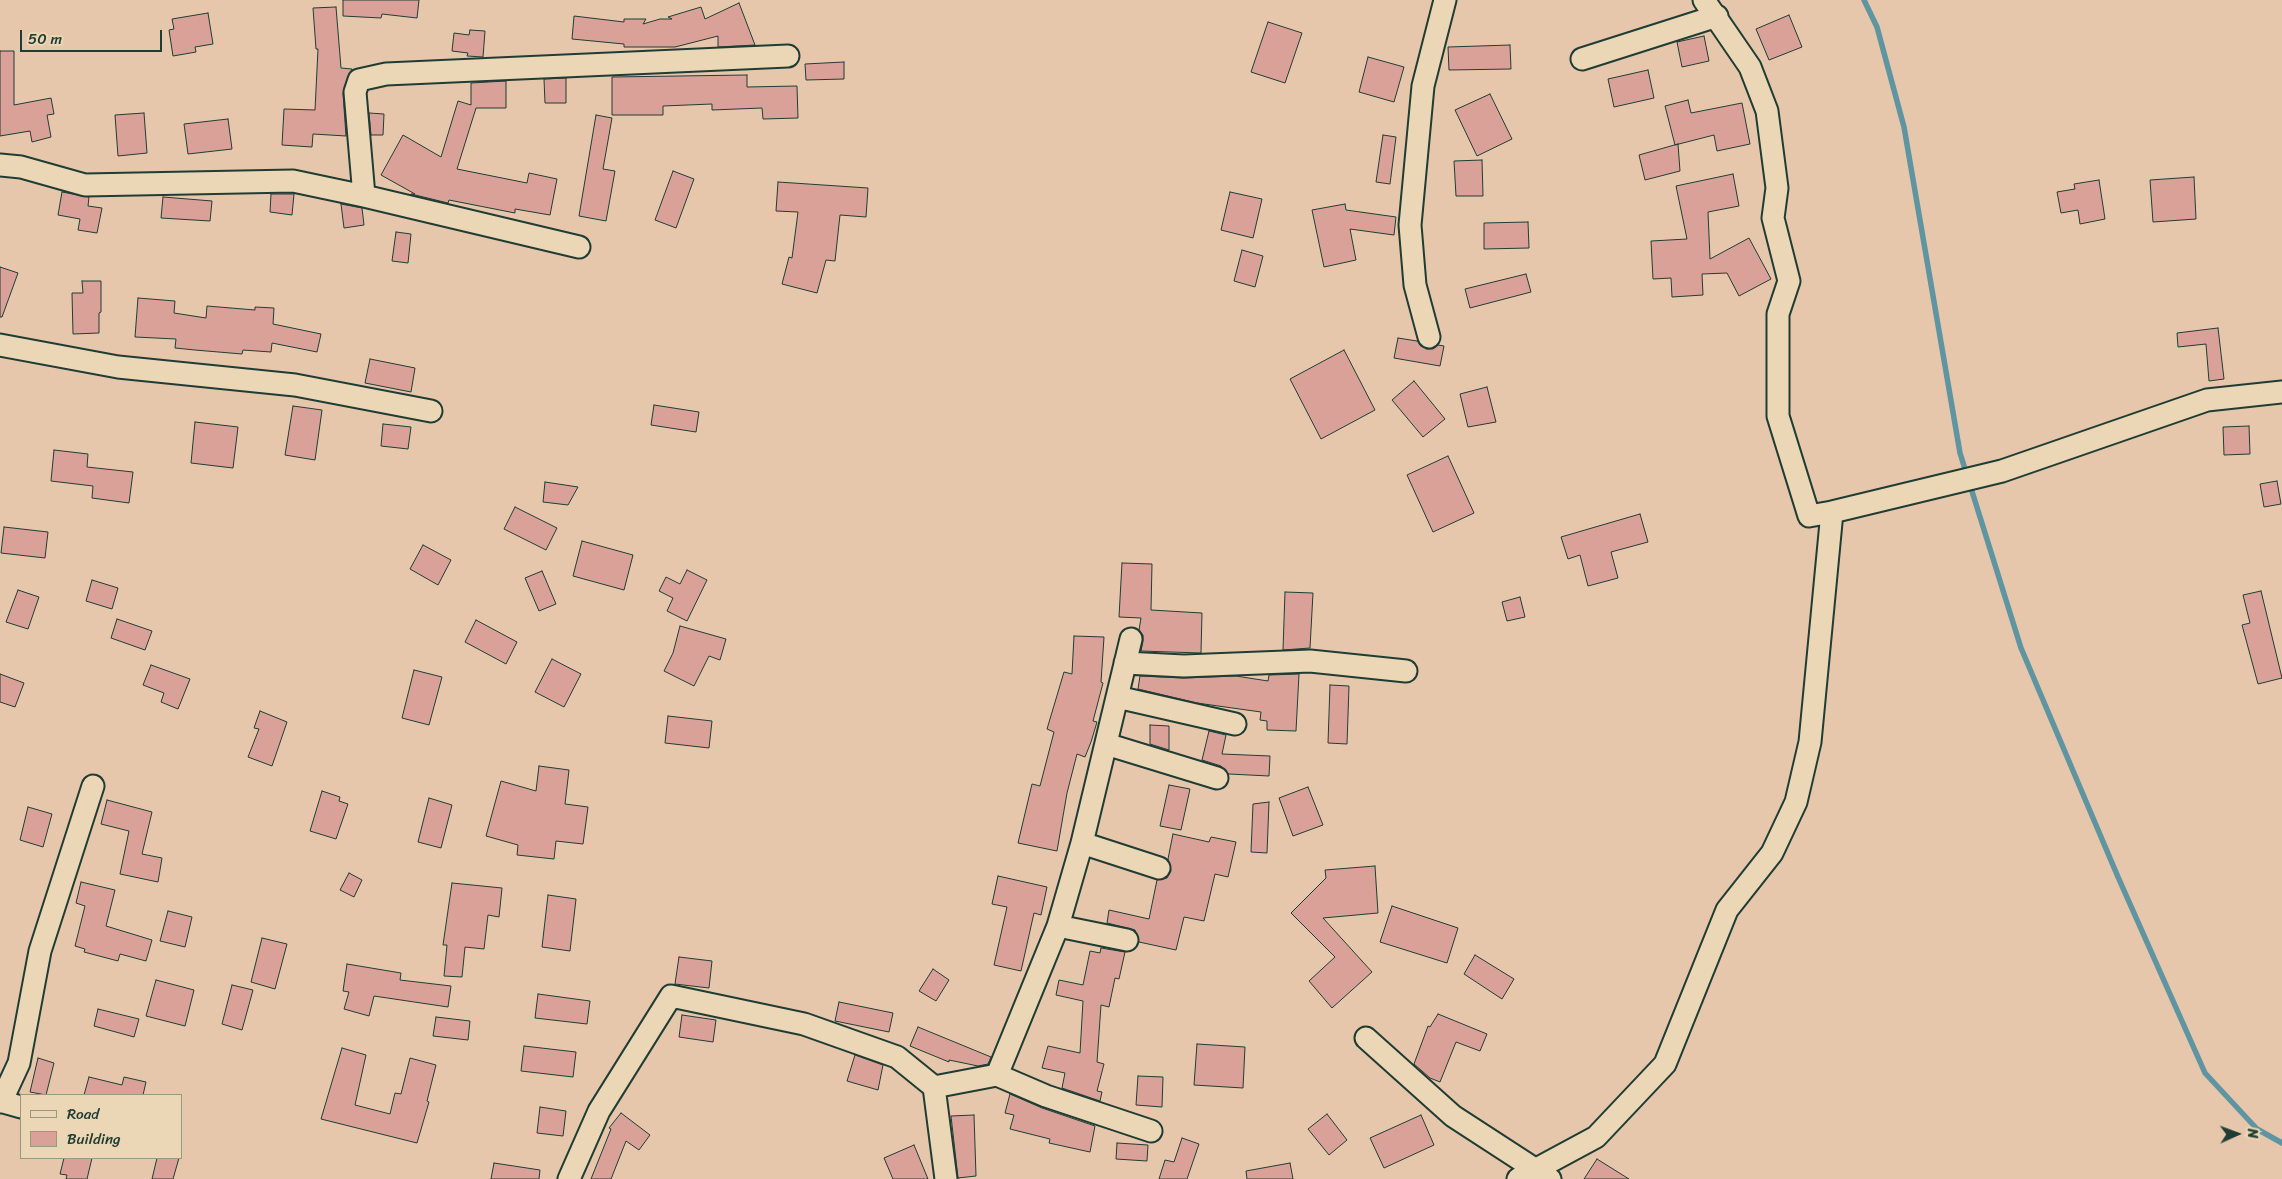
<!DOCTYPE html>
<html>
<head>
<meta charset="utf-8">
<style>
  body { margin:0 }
  #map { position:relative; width:2282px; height:1179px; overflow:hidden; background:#e6c7ac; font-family:Sriracha,sans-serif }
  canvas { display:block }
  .legend { position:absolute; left:20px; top:1094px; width:162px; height:65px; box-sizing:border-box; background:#ebd7b5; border:1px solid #999981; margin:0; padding:6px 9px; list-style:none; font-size:15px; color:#1f3d34 }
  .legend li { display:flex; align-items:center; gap:10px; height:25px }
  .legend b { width:25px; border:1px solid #999981 }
  .north { position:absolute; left:2212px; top:1109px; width:50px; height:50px; -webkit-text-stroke:4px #ebd7b5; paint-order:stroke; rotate:88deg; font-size:14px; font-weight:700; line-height:20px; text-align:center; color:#1f3d34 }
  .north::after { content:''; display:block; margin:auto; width:18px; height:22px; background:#1f3d34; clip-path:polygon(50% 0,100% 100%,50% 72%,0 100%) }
  .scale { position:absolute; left:20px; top:30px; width:142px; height:22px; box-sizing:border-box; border:2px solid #1f3d34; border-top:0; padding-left:6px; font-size:15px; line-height:18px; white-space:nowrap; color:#1f3d34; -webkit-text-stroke:4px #ebd7b5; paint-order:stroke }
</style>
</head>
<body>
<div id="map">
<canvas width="2282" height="1179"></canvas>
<ul class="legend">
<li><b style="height:6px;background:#ebd7b5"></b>Road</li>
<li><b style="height:14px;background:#daa198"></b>Building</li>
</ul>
<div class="north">N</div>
<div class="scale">50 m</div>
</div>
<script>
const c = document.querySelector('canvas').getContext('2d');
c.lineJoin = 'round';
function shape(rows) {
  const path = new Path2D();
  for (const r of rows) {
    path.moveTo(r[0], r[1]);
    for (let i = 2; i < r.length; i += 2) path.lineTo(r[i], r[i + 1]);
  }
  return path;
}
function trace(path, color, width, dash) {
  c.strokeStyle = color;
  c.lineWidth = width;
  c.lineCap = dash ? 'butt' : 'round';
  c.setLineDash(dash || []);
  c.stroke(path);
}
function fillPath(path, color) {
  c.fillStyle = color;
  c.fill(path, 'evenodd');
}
const stream = shape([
  [1864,0,1877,27,1904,127,1960,453,2021,648,2118,877,2205,1073,2257,1129,2282,1143]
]);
const building = shape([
  [343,0,419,0,417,18,382,14,381,18,343,16,343,0],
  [739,3,755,45,718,47,718,36,675,47,624,47,624,44,572,39,574,16,624,22,624,19,646,19,643,24,660,19,672,19,668,17,701,7,705,19,739,3],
  [336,7,341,68,352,69,343,93,346,136,313,134,312,147,282,145,284,109,315,110,318,49,316,49,313,8,336,7],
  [208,13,213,44,195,47,196,52,173,56,169,30,174,29,172,19,208,13],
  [1789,15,1802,47,1769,60,1756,29,1789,15],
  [1268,22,1302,33,1285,83,1251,72,1268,22],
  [470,30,485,31,483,57,467,56,468,53,452,51,454,33,469,35,470,30],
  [1704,36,1709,61,1682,67,1677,42,1704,36],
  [1510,45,1511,69,1449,70,1448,47,1510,45],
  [0,51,14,51,14,105,51,98,54,114,47,115,51,137,32,142,30,131,0,136,0,51],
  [1368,57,1404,67,1394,102,1359,92,1368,57],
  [844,62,844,79,806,80,805,64,844,62],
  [1648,70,1654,98,1614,107,1608,79,1648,70],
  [747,75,747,87,797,86,798,118,763,119,762,108,712,110,712,104,663,106,663,115,612,115,612,77,747,75],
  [566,78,566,103,545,103,544,79,566,78],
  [506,81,506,108,476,108,457,169,527,183,529,173,557,179,550,215,515,209,515,213,449,200,448,203,411,194,415,194,381,175,403,135,441,157,458,101,471,105,471,83,506,81],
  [1490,94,1512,139,1477,156,1455,110,1490,94],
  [1688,100,1691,113,1742,103,1750,144,1717,151,1714,135,1675,145,1665,106,1688,100],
  [144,113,147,153,118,156,115,115,144,113],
  [369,113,384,114,383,135,371,135,369,113],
  [596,115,612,118,603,169,615,171,606,221,579,216,596,115],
  [228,119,232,149,188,154,184,124,228,119],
  [1383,135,1396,137,1390,184,1376,182,1383,135],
  [1678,144,1680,171,1645,180,1639,155,1678,144],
  [1482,160,1483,196,1456,196,1454,161,1482,160],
  [673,171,694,179,676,228,655,220,673,171],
  [1733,174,1739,206,1708,212,1710,259,1749,238,1771,279,1739,296,1727,273,1702,274,1703,295,1672,297,1671,278,1653,279,1651,241,1687,239,1676,186,1733,174],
  [2194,177,2196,219,2153,222,2150,180,2194,177],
  [2099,180,2105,219,2080,224,2078,210,2061,213,2057,192,2075,189,2074,184,2099,180],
  [778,182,868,188,866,217,840,215,835,261,826,260,817,293,782,284,789,257,792,258,798,212,776,211,778,182],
  [62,192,89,197,88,206,102,208,97,233,78,230,80,219,58,215,62,192],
  [1230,192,1262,199,1253,238,1221,230,1230,192],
  [271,194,294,194,292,215,270,212,271,194],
  [163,197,212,201,210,221,161,218,163,197],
  [341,204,362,208,364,225,344,228,341,204],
  [1345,204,1346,210,1396,217,1394,235,1350,229,1356,260,1324,267,1312,210,1345,204],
  [1528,222,1529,248,1484,249,1484,223,1528,222],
  [396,232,411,234,408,263,392,261,396,232],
  [1242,250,1263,256,1255,287,1234,281,1242,250],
  [0,267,18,273,2,317,0,317,0,267],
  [1526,274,1531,292,1470,308,1465,289,1526,274],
  [82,281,101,281,101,312,99,313,99,333,73,334,72,293,83,293,82,281],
  [138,298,175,301,174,313,206,318,207,306,255,310,255,307,274,308,273,324,321,334,317,352,272,343,271,352,243,350,242,354,195,350,175,348,176,339,135,337,138,298],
  [2218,328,2224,379,2209,381,2206,344,2178,347,2177,333,2218,328],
  [1398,338,1417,341,1426,349,1433,349,1438,345,1444,346,1440,366,1394,358,1398,338],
  [1344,350,1375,410,1321,439,1290,379,1344,350],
  [370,359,415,368,411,392,365,383,370,359],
  [1414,381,1445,419,1423,437,1392,400,1414,381],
  [1487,387,1496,422,1468,427,1460,394,1487,387],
  [654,405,699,412,696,432,651,425,654,405],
  [293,406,322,410,315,460,285,455,293,406],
  [195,422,238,427,233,468,191,463,195,422],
  [383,424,411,427,408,449,381,446,383,424],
  [2249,426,2250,454,2224,455,2223,427,2249,426],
  [54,450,88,454,87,467,133,472,129,503,92,498,93,486,51,481,54,450],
  [1448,456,1474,513,1433,532,1407,475,1448,456],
  [2277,481,2281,504,2264,507,2260,484,2277,481],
  [545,482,578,487,568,505,543,502,545,482],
  [515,507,557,528,546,550,504,529,515,507],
  [1640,514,1648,542,1611,552,1618,578,1588,586,1580,555,1568,559,1561,537,1640,514],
  [4,527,48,532,45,558,1,553,4,527],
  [582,541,633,555,624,590,573,576,582,541],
  [423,545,451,560,438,585,410,569,423,545],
  [1122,563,1152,564,1151,610,1202,613,1201,653,1141,651,1143,641,1143,635,1139,630,1141,618,1119,617,1122,563],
  [687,570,707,580,687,621,667,611,673,598,659,591,666,577,680,584,687,570],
  [542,571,556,604,539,611,525,578,542,571],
  [92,580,118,588,112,609,86,601,92,580],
  [18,590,39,597,28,629,6,622,18,590],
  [2261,591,2282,678,2258,684,2242,625,2250,623,2243,595,2261,591],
  [1285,592,1313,593,1310,648,1283,650,1285,592],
  [1520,597,1525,617,1507,621,1502,602,1520,597],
  [117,619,152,631,145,650,111,638,117,619],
  [476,620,517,642,506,664,465,642,476,620],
  [680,626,726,639,720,660,709,656,694,686,664,671,673,653,680,626],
  [1074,636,1104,637,1101,682,1103,683,1093,721,1097,722,1091,742,1085,757,1077,754,1067,793,1057,851,1018,843,1032,784,1040,786,1054,732,1047,729,1064,672,1072,674,1074,636],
  [552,659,581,674,564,707,535,692,552,659],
  [151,665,190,679,178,709,161,702,164,693,143,685,151,665],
  [414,670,442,677,429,725,402,718,414,670],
  [0,674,24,683,15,707,0,702,0,674],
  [1299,674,1296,731,1267,730,1267,721,1260,720,1261,712,1197,703,1138,689,1140,676,1183,678,1236,676,1268,681,1269,675,1299,674],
  [1330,685,1349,686,1347,744,1328,743,1330,685],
  [260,711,287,722,272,766,248,757,259,729,254,728,260,711],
  [668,716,712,721,709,748,665,743,668,716],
  [1150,725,1169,726,1169,750,1150,744,1150,725],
  [1209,731,1226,735,1222,754,1270,756,1269,776,1229,774,1221,766,1202,760,1209,731],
  [539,766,569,770,565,804,588,807,583,844,556,841,554,859,517,855,518,845,486,836,501,781,536,791,539,766],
  [1169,785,1190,789,1181,830,1160,826,1169,785],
  [1308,787,1323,825,1293,836,1279,798,1308,787],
  [322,791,340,797,339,801,348,804,336,839,310,831,322,791],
  [429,798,452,805,441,848,418,842,429,798],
  [107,800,152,812,142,854,162,858,158,882,120,874,129,831,101,824,107,800],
  [1269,802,1267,853,1251,852,1253,804,1269,802],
  [28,807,52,814,43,847,20,840,28,807],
  [1173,834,1209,842,1211,837,1236,842,1228,877,1215,874,1204,921,1184,917,1176,950,1139,942,1135,930,1107,923,1109,910,1149,919,1157,880,1167,878,1171,871,1168,859,1173,834],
  [1375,866,1378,913,1323,918,1372,972,1332,1008,1309,981,1335,957,1291,913,1326,878,1325,870,1375,866],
  [349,873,362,880,354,897,340,890,349,873],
  [998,876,1047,887,1041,915,1034,913,1021,971,994,965,1007,907,992,904,998,876],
  [81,882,115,890,106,926,152,940,146,961,120,954,118,961,84,952,85,949,75,946,85,906,76,903,81,882],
  [452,883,502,888,499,917,488,915,484,949,465,947,462,977,444,976,447,945,443,945,452,883],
  [548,895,576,899,570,951,542,947,548,895],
  [1392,906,1458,928,1447,963,1380,942,1392,906],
  [168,911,192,917,185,947,160,941,168,911],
  [262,938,287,944,275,989,251,982,262,938],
  [1101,948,1125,952,1119,979,1115,978,1109,1007,1101,1005,1097,1062,1104,1064,1097,1091,1102,1092,1100,1101,1062,1088,1065,1073,1042,1068,1048,1046,1080,1053,1083,1001,1056,995,1059,980,1083,985,1090,951,1100,953,1101,948],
  [1475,955,1514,979,1502,999,1464,974,1475,955],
  [679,957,712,961,709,988,675,984,679,957],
  [347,964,401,973,400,980,451,986,448,1007,374,996,369,1016,344,1009,349,992,343,991,347,964],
  [933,969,949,980,936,1001,919,991,933,969],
  [156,980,194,990,185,1026,146,1016,156,980],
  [232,985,253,990,242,1030,222,1024,232,985],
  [538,994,590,1001,587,1024,535,1018,538,994],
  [839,1002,893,1013,889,1032,835,1021,839,1002],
  [98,1009,139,1019,134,1037,94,1026,98,1009],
  [1438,1014,1487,1034,1480,1051,1456,1042,1440,1082,1430,1078,1414,1064,1428,1026,1430,1027,1438,1014],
  [682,1015,716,1020,713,1042,679,1037,682,1015],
  [436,1017,470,1021,468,1040,433,1036,436,1017],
  [918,1027,991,1057,988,1064,978,1066,949,1060,949,1062,910,1046,918,1027],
  [1197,1044,1245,1047,1243,1088,1194,1085,1197,1044],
  [524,1046,576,1052,573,1077,521,1071,524,1046],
  [342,1048,366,1055,355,1105,390,1114,395,1093,401,1094,410,1058,436,1065,427,1101,429,1102,417,1143,321,1119,342,1048],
  [855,1055,883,1065,878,1090,847,1081,855,1055],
  [38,1058,54,1063,46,1095,30,1092,38,1058],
  [1138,1076,1163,1077,1162,1107,1136,1105,1138,1076],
  [89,1077,122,1085,124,1077,146,1082,143,1095,84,1095,89,1077],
  [1010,1094,1042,1108,1095,1126,1090,1152,1049,1143,1050,1139,1010,1129,1014,1115,1005,1113,1010,1094],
  [540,1107,566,1111,563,1136,537,1133,540,1107],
  [621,1113,650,1135,639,1150,626,1141,611,1179,591,1179,611,1129,609,1128,621,1113],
  [1327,1114,1347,1140,1329,1155,1308,1129,1327,1114],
  [974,1115,976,1176,958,1178,951,1116,974,1115],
  [1421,1115,1434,1145,1384,1168,1370,1138,1421,1115],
  [1182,1138,1199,1144,1187,1179,1159,1179,1165,1160,1174,1162,1182,1138],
  [1117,1143,1148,1145,1147,1161,1116,1159,1117,1143],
  [914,1145,928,1179,893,1179,884,1158,914,1145],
  [64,1158,92,1158,87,1179,66,1179,67,1175,60,1174,64,1158],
  [157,1158,179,1158,173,1179,152,1179,157,1158],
  [1597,1159,1629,1179,1584,1179,1597,1159],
  [494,1163,540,1170,539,1179,491,1179,494,1163],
  [1290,1163,1293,1179,1247,1179,1246,1171,1290,1163]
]);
const minor = shape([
  [1704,0,1750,67,1767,111,1777,188,1773,218,1789,281,1778,314,1778,416,1809,516,1832,512],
  [1582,59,1717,16],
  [0,165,21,167,85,185,293,181,364,196,579,247],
  [364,196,355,92,359,80,386,74,788,56],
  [1429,337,1415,285,1410,225,1423,86,1445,0],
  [0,345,118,367,295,385,431,411],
  [1125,663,1184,666,1310,661,1406,671],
  [1117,697,1235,724],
  [1106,744,1217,778],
  [1082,843,1159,868],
  [1058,926,1127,940],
  [1366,1038,1453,1116,1550,1179],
  [997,1075,1058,926,1082,843,1131,639],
  [934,1087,997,1075,1046,1096,1151,1131],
  [0,1101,21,1107],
  [1,1102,19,1063,40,951,93,786],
  [569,1179,599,1111,671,996,804,1024,897,1057,934,1087,946,1179],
  [1518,1179,1596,1137,1665,1064,1727,910,1772,853,1796,802,1810,742,1832,512,2002,471,2207,400,2282,392]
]);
trace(stream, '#5f95a1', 5.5);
fillPath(building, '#daa198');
trace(building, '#1f3d34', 1);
trace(minor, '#1f3d34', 25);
trace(minor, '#ebd7b5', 21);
</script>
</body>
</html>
